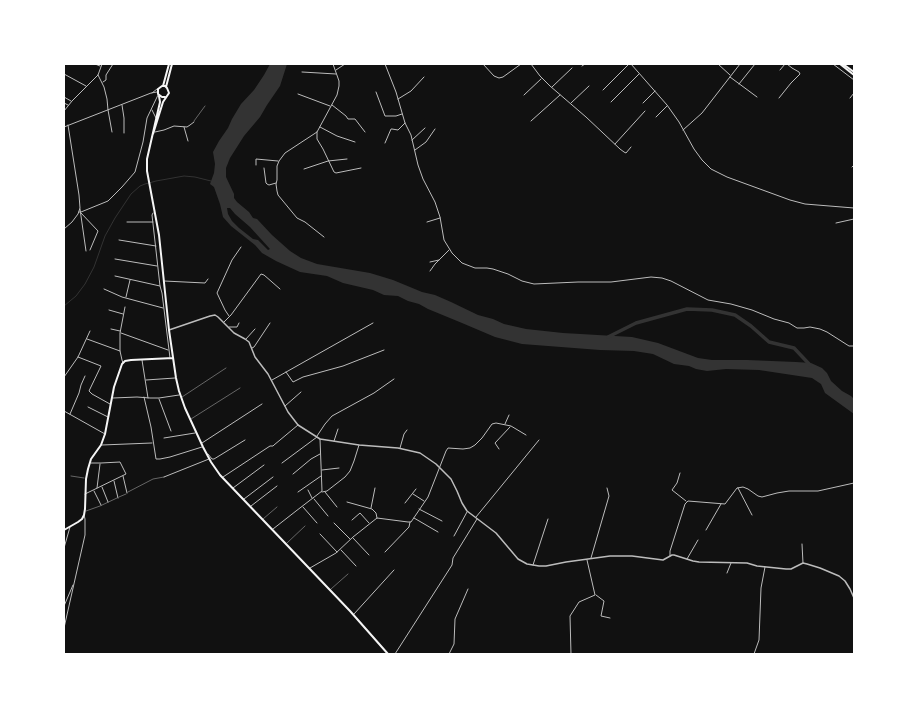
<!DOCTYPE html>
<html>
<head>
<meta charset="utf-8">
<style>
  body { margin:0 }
  #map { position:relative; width:918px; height:718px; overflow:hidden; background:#111; font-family:"Open Sans",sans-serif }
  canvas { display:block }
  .frame { position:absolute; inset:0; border:65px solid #fff; pointer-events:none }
</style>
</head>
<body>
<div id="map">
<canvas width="918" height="718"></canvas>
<div class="frame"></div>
</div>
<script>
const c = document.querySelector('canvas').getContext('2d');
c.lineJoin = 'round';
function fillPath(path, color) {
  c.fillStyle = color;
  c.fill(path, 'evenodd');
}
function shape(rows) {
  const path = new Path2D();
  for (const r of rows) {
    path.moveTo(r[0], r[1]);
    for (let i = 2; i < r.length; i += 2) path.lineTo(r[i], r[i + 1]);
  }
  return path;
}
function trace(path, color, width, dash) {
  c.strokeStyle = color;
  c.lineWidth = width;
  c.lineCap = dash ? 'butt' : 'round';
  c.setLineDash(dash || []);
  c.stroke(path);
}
const water = shape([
  [270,64,287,64,280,86,267,105,260,117,244,136,230,158,226,168,226,177,234,194,234,198,237,202,249,212,253,218,257,219,272,235,290,251,301,258,317,264,370,273,393,280,422,292,435,295,451,302,478,315,493,319,504,324,526,329,563,333,632,337,658,343,698,358,712,360,747,360,796,362,811,363,822,368,827,373,831,381,842,391,851,396,854,399,854,414,825,393,821,384,812,378,759,370,726,369,707,371,696,369,689,366,674,364,653,354,634,351,600,350,522,344,495,337,462,323,428,309,419,304,408,301,398,296,384,295,373,290,343,283,327,276,300,272,276,261,262,253,255,245,231,226,223,217,220,204,214,187,210,184,214,173,215,164,213,152,219,141,228,128,232,119,241,104,254,90,264,75],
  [227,208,230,208,235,214,250,227,270,249,268,250,258,240,253,239,239,228,232,221,228,214]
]);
const stream = shape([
  [64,306,76,296,85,284,94,267,105,236,115,218,131,194,140,186,145,184,156,181,184,176,195,177,211,181]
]);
const river = shape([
  [608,337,636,323,687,309,712,310,735,315,751,326,769,342,794,348,810,365]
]);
const service = shape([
  [194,121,205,106],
  [182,397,226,368],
  [191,419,240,388],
  [71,476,84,478],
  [128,492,153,479,164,477],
  [119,497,126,494],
  [86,511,100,506,117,498],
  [263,519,277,507],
  [287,543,305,526],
  [331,589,348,574]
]);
const minor = shape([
  [95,64,100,66],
  [385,64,396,92,405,123,411,135,418,165,423,179,435,202,440,217,444,240,452,253,462,263,475,268,487,268,493,269,508,274,522,281,534,284,578,282,611,282,651,277,662,278,671,281,708,300,731,304,752,310,774,319,789,323,797,328,804,328,810,327,820,329,827,332,849,346,854,346],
  [483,64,494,76,499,78,503,77,521,64],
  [531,64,540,76,550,86,586,117,620,149,624,152,626,153,631,147],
  [631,64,667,105,679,122,694,149,702,160,711,169,727,177,790,200,805,204,854,208],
  [718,64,730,75],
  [833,64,854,80],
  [582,66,585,64],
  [336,70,345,64],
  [780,70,785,64],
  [302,72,336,74],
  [64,74,86,86],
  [98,75,104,87,107,99,108,110,112,132],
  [730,77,757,97],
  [103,82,106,80,106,75,113,64],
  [739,84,755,64],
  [552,87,572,68],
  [603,90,629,64],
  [376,92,385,116,396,116,402,114],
  [152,93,157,89],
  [298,94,330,106],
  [524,95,541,79],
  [64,97,71,101],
  [779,98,791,83,800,74,799,72,792,68,787,64],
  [850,98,854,93],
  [398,99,411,91,424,77],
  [611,102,639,74],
  [64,103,68,105],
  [571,103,589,86],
  [643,103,655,91],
  [122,105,124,118,124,133],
  [332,105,346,116,348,119,355,119,365,132],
  [152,110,156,118],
  [64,111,72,101,98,75,102,64],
  [656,117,667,106],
  [531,121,560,95],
  [64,127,151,93,157,92],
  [184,127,188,141],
  [320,127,337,136,355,142],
  [683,130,702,113,740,64],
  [155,132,164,130,174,126,187,127,190,125,194,122],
  [317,132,317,139,323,149,334,172,336,173,361,168],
  [412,140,425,128],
  [385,143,391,129,392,129,398,130,405,123],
  [615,144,645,111],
  [415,150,426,142,435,129],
  [256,165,256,159,278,161],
  [852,167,854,165],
  [264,168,266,183,267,184,269,185,276,183],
  [304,169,328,161,347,159],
  [80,209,86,251],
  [79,212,81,212,108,201,122,187,135,172,143,142,147,118,158,95],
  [81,213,98,231,90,250],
  [153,213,152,215,160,286,162,293,170,358],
  [127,222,153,222],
  [427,222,440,218],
  [836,223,854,219],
  [64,229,72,222,78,214,80,208,79,195,68,125],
  [324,237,305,222,297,218,278,195,277,191,276,184,277,180,277,166,279,161,285,153,317,132,337,95,339,86,339,81,333,64],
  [119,240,156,246],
  [115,259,157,266],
  [430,262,439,260],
  [430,271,435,264,449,250],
  [115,276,160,286],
  [164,281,205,283,208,279],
  [104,289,122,297,163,308],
  [126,297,130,280],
  [109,310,123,314],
  [229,316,225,310,217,293,232,260,241,247],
  [224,322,231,315,261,274,264,275,280,289],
  [229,327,237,327,239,323],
  [111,329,120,331],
  [121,333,168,350],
  [87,339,120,351],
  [246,339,255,329],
  [252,348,254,347,270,323],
  [78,357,101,366,89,391,92,394,110,404],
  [142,360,148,398],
  [123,363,122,360,120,351,120,333,125,307],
  [286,372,293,382,303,377,343,366,384,350],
  [64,377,78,357,90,331],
  [146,380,175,378],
  [272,380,373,323],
  [144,397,151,427,156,459,160,459,170,457,202,447],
  [113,398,137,397,150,398,159,398,179,395],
  [159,399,171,431],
  [285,406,301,392],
  [88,407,108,417],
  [64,411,105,434],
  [70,414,79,393,81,385,85,376],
  [505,424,509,415],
  [317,436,325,424,332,416,374,393,394,379],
  [164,438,195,433],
  [334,441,338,429],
  [202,443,262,404],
  [102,445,152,443],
  [400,448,404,434,407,430],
  [499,449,495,443,510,427],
  [208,454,212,459,214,459,245,440],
  [282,463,317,437],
  [322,470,339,468],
  [680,473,677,483,672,490,686,501],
  [293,474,311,459,320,454],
  [123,476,127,493],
  [164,477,209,459],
  [223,477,270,446,273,446,274,445,298,425],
  [114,481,118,498],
  [102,487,108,502],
  [97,488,100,464],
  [233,488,264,465],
  [738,488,752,515],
  [308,490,312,498],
  [94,491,101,505],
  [298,492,321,476],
  [322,492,327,491,345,477,350,471,354,461,359,445],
  [325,492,337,507],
  [85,494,126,474,120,462,101,463,91,463],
  [413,494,424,501],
  [244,499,273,477],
  [314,499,328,516],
  [347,502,372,509,376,513,377,518],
  [405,503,416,489],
  [251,506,277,486],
  [303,507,317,523],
  [371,508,375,488],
  [419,509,442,521],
  [476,517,539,440],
  [414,518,438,532],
  [352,520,360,513,369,523],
  [334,523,350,539],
  [273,529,296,511,322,491,320,439],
  [706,530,721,504],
  [320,534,337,552],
  [454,536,467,512],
  [353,538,369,555],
  [802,544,803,563],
  [64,548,70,527],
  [341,550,356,566],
  [385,552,409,527,410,522],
  [670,556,670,551,685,504,688,501,725,504,737,488,743,487,748,489,758,496,762,497,777,493,789,491,818,491,854,483],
  [591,558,609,496,607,488],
  [687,559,698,540],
  [533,565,548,519],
  [310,568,336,553,353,537,377,518,408,522,411,522,428,497,446,451,448,448,463,449,470,448,475,445,482,438,492,424,496,423,511,426,526,435],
  [727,573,731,563],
  [596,595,604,601,601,616,610,618],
  [64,606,73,585],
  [354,614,394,570],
  [64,628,85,535,85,519,84,515],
  [395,654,452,565,453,558,477,519],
  [449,654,454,644,455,619,468,589],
  [571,654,570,616,579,602,595,595,587,560],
  [754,654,759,640,761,588,765,567]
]);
const tertiary = shape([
  [169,330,210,316,215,315,218,317,234,333,245,339,249,342,255,357,268,374,288,412,298,425,320,439,359,445,398,448,420,453,436,464,451,479,457,491,462,503,467,511,496,533,518,559,527,564,539,566,546,566,566,562,610,556,632,556,663,560,672,555,674,555,693,561,699,562,747,563,757,566,786,569,791,569,803,563,807,564,820,568,839,576,845,581,850,589,854,598],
  [854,617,854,638]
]);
const secondary = shape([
  [163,86,169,64],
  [166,87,172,64],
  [159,96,160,102,147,159,147,171,159,235,169,330,176,378,179,391,185,408,203,447,211,462,220,475,350,611,388,654],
  [153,134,163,102,169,93,167,88,165,86,162,86,158,89,158,94,162,97,165,97],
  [64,530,78,522,82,519,84,515,85,509,86,479,88,469,91,459,101,445,105,434,114,387,122,364,125,361,131,360,173,358]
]);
const primary = shape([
  [840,64,854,75],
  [843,64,854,72]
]);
fillPath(water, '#333');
trace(stream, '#333', 1);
trace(river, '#333', 3.5);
trace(service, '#bcbcbc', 0.5);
trace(minor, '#bcbcbc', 1);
trace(tertiary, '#bcbcbc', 1.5);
trace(secondary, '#f5f5f5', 2);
trace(primary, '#f5f5f5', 2);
</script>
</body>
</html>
